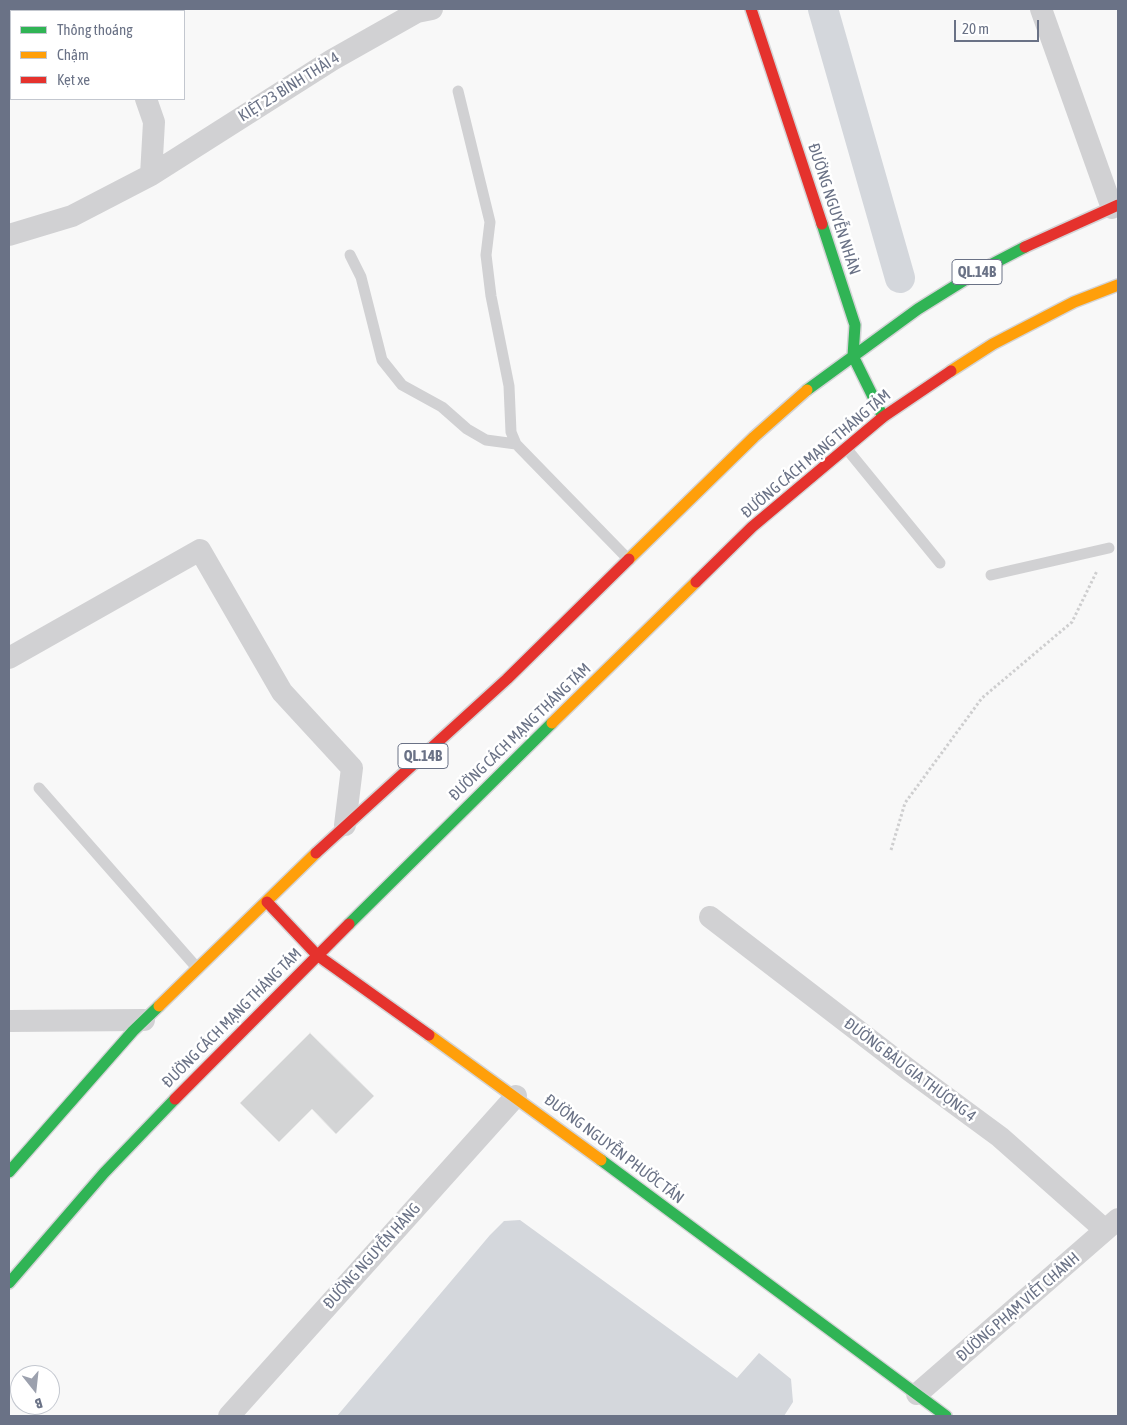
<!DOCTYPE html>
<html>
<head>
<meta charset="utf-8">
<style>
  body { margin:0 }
  #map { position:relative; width:1127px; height:1425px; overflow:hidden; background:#f8f8f8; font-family:"Asap Condensed",sans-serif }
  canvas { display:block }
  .frame { position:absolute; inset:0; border:10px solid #6a7286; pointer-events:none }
  .legend { position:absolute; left:10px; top:10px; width:175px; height:90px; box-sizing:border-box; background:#fff; border:1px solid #c3c7cf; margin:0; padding:6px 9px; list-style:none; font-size:15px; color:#6a7286 }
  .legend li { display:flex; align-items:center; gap:10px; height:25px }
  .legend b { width:25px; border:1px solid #c3c7cf }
  .north { position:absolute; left:10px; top:1365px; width:50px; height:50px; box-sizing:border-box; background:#fff; border:1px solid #c3c7cf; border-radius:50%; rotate:164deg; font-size:14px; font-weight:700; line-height:20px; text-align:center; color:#6a7286 }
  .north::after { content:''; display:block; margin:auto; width:18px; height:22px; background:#9ca1ae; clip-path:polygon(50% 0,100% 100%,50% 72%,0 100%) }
  .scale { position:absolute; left:954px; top:20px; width:85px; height:22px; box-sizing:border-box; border:2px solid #6a7286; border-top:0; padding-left:6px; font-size:15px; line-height:18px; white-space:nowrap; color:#6a7286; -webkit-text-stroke:4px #fff; paint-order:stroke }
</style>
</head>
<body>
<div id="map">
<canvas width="1127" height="1425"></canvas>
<div class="frame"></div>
<ul class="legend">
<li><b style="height:6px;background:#30b455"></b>Thông thoáng</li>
<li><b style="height:6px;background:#ff9f0a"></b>Chậm</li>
<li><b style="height:6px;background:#e5322d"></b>Kẹt xe</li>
</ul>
<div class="north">B</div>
<div class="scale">20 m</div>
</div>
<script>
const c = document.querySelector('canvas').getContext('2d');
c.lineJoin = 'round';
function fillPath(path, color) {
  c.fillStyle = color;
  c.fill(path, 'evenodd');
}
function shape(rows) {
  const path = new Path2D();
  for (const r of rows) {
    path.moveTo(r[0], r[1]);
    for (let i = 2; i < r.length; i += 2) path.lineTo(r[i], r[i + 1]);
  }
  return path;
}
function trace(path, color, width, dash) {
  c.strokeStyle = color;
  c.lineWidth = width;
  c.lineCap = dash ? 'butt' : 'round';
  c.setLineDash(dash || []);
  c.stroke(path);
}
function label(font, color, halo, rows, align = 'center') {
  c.font = font + ' "Asap Condensed",sans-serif';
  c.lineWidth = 5;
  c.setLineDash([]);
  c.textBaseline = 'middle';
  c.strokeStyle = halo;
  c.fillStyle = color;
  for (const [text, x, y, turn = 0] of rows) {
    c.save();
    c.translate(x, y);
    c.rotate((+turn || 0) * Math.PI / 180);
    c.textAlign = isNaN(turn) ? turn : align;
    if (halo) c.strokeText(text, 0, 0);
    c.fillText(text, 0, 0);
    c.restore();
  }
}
const water = shape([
  [520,1220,737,1378,759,1353,791,1379,793,1402,784,1416,337,1416,490,1235,504,1221]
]);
const canal = shape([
  [823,9,900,278]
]);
const building = shape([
  [310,1033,374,1096,336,1134,312,1109,279,1142,240,1103,310,1033]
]);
const path = shape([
  [891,850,905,803,982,698,1072,622,1097,571]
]);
const lane = shape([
  [458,91,490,222,486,255,491,296,509,386,511,432,516,444,629,560],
  [350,255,361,277,382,360,402,385,442,407,467,429,486,440,516,444],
  [846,448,940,563],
  [991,575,1109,548],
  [39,788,198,969]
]);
const street = shape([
  [1041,9,1112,208],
  [100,11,110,9],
  [129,11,129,9],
  [9,36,11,35],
  [146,99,154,122,151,175],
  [9,235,72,216,151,175,332,60,417,12,432,9],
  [9,658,200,550,282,692,352,768,345,825],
  [710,917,909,1070,1000,1137,1105,1230],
  [9,1021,144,1020],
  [917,1394,1118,1219],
  [229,1416,516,1096]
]);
const fast = shape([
  [822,224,855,325,853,356,883,417],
  [807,390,918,309,979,271,1025,247],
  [349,924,552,723],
  [601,1160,946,1416],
  [9,1172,133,1031,159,1006],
  [9,1283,104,1173,175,1099]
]);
const slow = shape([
  [951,371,993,344,1074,302,1118,285],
  [629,559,754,437,807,390],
  [552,723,696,582],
  [159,1006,316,853],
  [429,1035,601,1160]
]);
const jam = shape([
  [751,9,822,224],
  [1025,247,1118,205],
  [696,582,752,527,883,417,951,371],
  [316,853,507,679,629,559],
  [267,902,317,955,429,1035],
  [175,1099,349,924]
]);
const shields = [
  [977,272,50],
  [423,756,50]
];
const shieldNames = [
  ["QL.14B",977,272],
  ["QL.14B",423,756]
];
const streetNames = [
  ["KIỆT 23 BÌNH THÁI 4",289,87,-32],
  ["ĐƯỜNG NGUYỄN NHÀN",834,209,72],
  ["ĐƯỜNG CÁCH MẠNG THÁNG TÁM",816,454,-40],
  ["ĐƯỜNG CÁCH MẠNG THÁNG TÁM",520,732,-44],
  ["ĐƯỜNG CÁCH MẠNG THÁNG TÁM",232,1018,-45],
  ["ĐƯỜNG BÀU GIA THƯỢNG 4",910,1070,37],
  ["ĐƯỜNG NGUYỄN PHƯỚC TẤN",614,1149,37],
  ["ĐƯỜNG NGUYỄN HÀNG",372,1256,-48],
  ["ĐƯỜNG PHẠM VIẾT CHÁNH",1018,1307,-41]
];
fillPath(water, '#d4d7dc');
trace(canal, '#d4d7dc', 30);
fillPath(building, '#d3d4d5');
trace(building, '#e8e8e8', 1);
trace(fast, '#d4d4d6', 14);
trace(slow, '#d4d4d6', 14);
trace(jam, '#d4d4d6', 14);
trace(path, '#cececf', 3, [2.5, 2.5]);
trace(lane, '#d1d1d3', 11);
trace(street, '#d1d1d3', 22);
trace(fast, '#30b455', 11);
trace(slow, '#ff9f0a', 11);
trace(jam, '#e5322d', 11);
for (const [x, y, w] of shields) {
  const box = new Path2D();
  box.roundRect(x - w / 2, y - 12.5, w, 25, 4);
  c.fillStyle = '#fff';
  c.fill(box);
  trace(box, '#6a7286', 1);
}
label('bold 15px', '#6a7286', null, shieldNames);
label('16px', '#6a7286', '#fff', streetNames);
</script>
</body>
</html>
